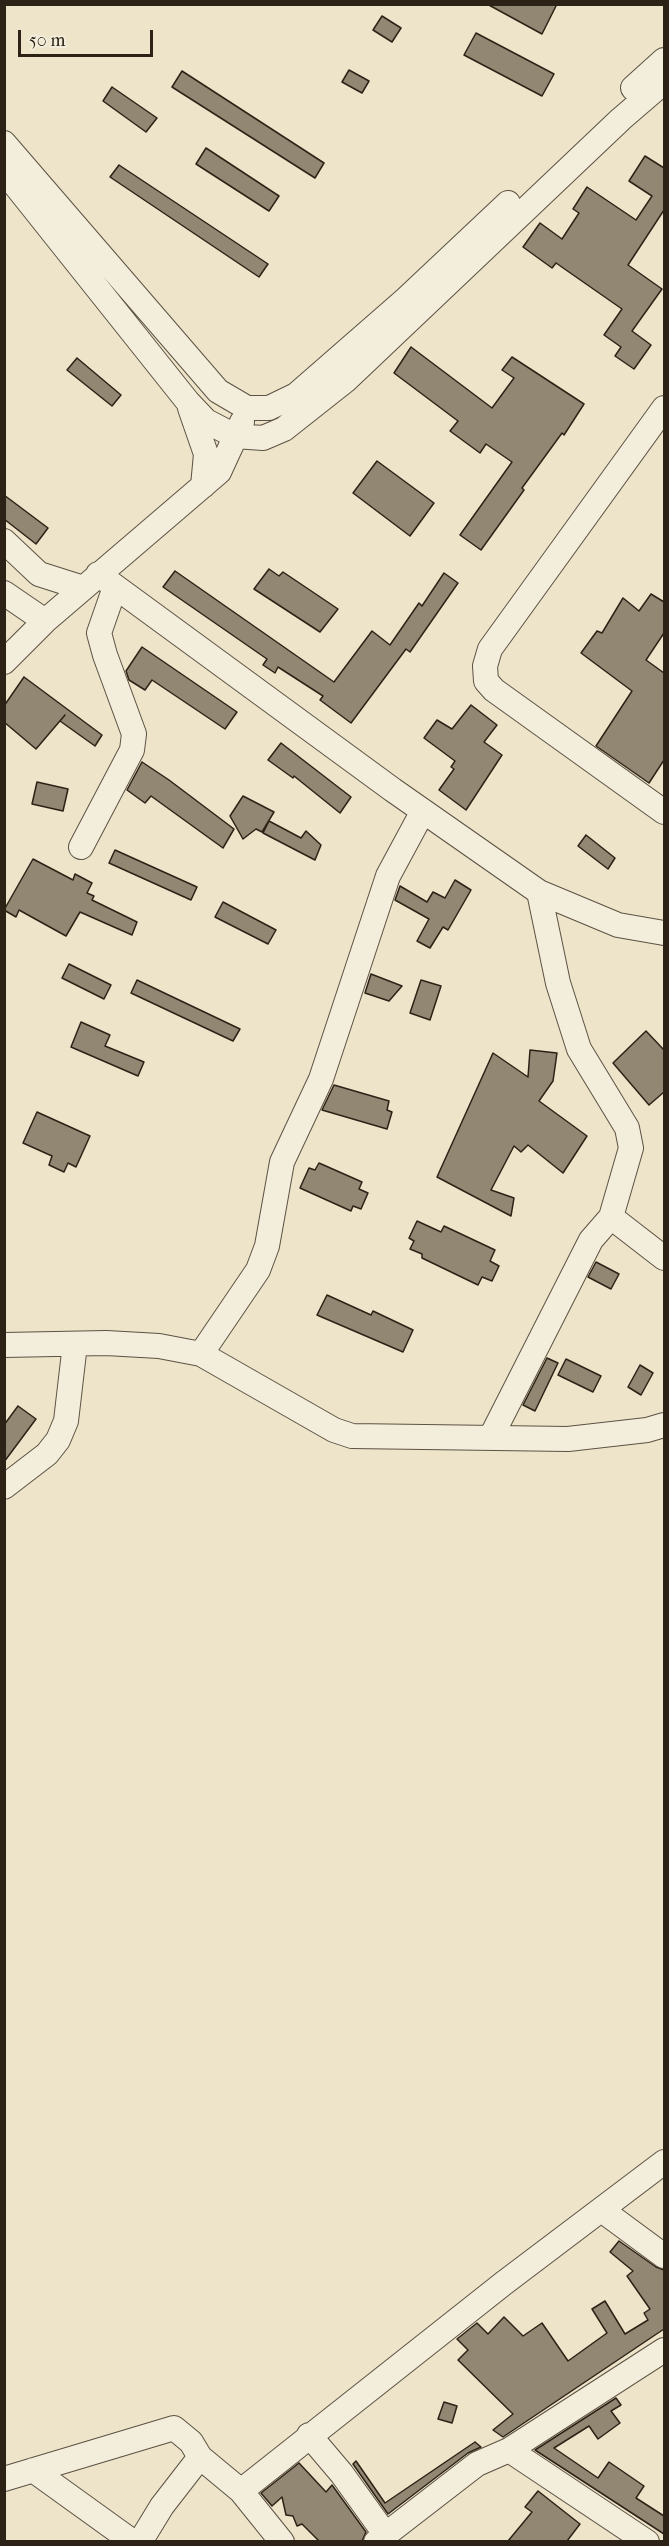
<!DOCTYPE html>
<html>
<head>
<meta charset="utf-8">
<style>
  body { margin:0 }
  #map { position:relative; width:669px; height:2546px; overflow:hidden; background:#ede4c9; font-family:"IM FELL French Canon",serif }
  canvas { display:block }
  .frame { position:absolute; inset:0; border:6px solid #2d2216; pointer-events:none }
  .scale { position:absolute; left:18px; top:30px; width:135px; height:27px; box-sizing:border-box; border:3px solid #2d2216; border-top:0; padding-left:8px; font-size:18px; line-height:21px; white-space:nowrap; color:#2d2216; -webkit-text-stroke:4px #f3eddc; paint-order:stroke }
</style>
</head>
<body>
<div id="map">
<canvas width="669" height="2546"></canvas>
<div class="frame"></div>
<div class="scale">50 m</div>
</div>
<script>
const c = document.querySelector('canvas').getContext('2d');
c.lineJoin = 'round';
function fillPath(path, color) {
  c.fillStyle = color;
  c.fill(path, 'evenodd');
}
function shape(rows) {
  const path = new Path2D();
  for (const r of rows) {
    path.moveTo(r[0], r[1]);
    for (let i = 2; i < r.length; i += 2) path.lineTo(r[i], r[i + 1]);
  }
  return path;
}
function trace(path, color, width, dash) {
  c.strokeStyle = color;
  c.lineWidth = width;
  c.lineCap = dash ? 'butt' : 'round';
  c.setLineDash(dash || []);
  c.stroke(path);
}
const building = shape([
  [487,4,557,4,542,34,487,4],
  [382,16,401,28,392,42,373,30,382,16],
  [476,33,554,74,542,96,464,55,476,33],
  [349,70,369,81,362,93,342,82,349,70],
  [182,71,324,163,315,178,172,87,182,71],
  [112,87,157,118,146,132,103,101,112,87],
  [206,148,279,196,269,211,196,164,206,148],
  [645,156,664,168,664,210,628,265,662,289,632,331,651,345,634,369,615,356,621,347,604,335,622,309,556,263,552,268,523,247,540,223,562,239,579,213,573,209,587,187,636,220,652,196,629,181,645,156],
  [119,165,268,264,259,277,110,177,119,165],
  [411,347,492,408,514,378,502,370,512,357,584,404,564,435,562,433,522,488,524,490,481,550,460,535,512,462,486,444,480,453,450,431,458,421,394,373,411,347],
  [77,358,121,395,112,406,67,370,77,358],
  [377,461,434,503,410,536,353,493,377,461],
  [4,495,48,528,36,544,4,519,4,495],
  [269,569,279,576,283,572,338,609,320,632,254,589,269,569],
  [175,571,334,682,372,631,390,645,419,603,422,606,444,573,458,583,410,652,406,649,351,723,320,700,323,696,278,667,275,673,263,665,267,659,163,587,175,571],
  [651,594,664,602,664,633,646,660,664,673,664,760,649,783,596,746,632,691,581,653,597,631,602,633,623,598,639,611,651,594],
  [142,647,237,712,225,729,152,680,145,690,129,680,126,671,142,647],
  [24,677,102,735,95,746,60,721,65,715,36,749,4,722,4,706,24,677],
  [471,705,497,725,484,742,502,755,466,810,439,790,454,769,451,767,455,761,424,738,437,720,452,729,471,705],
  [281,743,351,797,340,813,294,776,293,778,268,760,281,743],
  [142,762,169,780,234,829,223,848,151,796,145,803,127,790,142,762],
  [37,782,68,789,63,811,32,804,37,782],
  [243,796,274,812,262,832,256,829,243,839,230,816,243,796],
  [269,821,301,838,306,831,321,845,315,860,263,833,269,821],
  [586,835,615,858,608,869,578,846,586,835],
  [115,850,197,887,191,900,109,863,115,850],
  [33,859,73,880,75,874,92,883,87,893,94,896,92,900,137,922,132,935,80,912,66,936,19,910,16,917,4,910,33,859],
  [455,880,471,890,448,930,443,927,430,948,417,941,429,919,395,900,400,886,427,902,433,892,445,898,455,880],
  [223,902,276,930,268,944,215,917,223,902],
  [69,964,111,985,104,999,62,978,69,964],
  [371,974,402,986,389,1001,365,993,371,974],
  [137,980,240,1029,233,1041,131,993,137,980],
  [421,980,441,986,430,1020,410,1013,421,980],
  [81,1022,110,1035,105,1046,144,1062,138,1076,71,1047,81,1022],
  [646,1031,664,1050,664,1092,649,1105,613,1063,646,1031],
  [530,1050,557,1053,553,1081,539,1101,587,1136,563,1173,528,1145,521,1152,514,1146,491,1190,514,1198,511,1216,437,1177,493,1053,528,1077,530,1050],
  [334,1085,389,1101,387,1110,392,1112,387,1129,322,1110,334,1085],
  [37,1112,90,1136,76,1167,68,1163,64,1172,49,1165,52,1156,23,1143,37,1112],
  [319,1163,362,1182,359,1189,368,1193,361,1209,353,1206,351,1211,300,1188,309,1168,315,1170,319,1163],
  [417,1221,441,1232,444,1226,495,1250,490,1261,499,1266,492,1281,482,1277,478,1285,422,1258,422,1254,410,1249,414,1241,409,1238,417,1221],
  [596,1262,619,1274,611,1289,588,1277,596,1262],
  [327,1295,371,1315,373,1311,413,1330,403,1352,317,1315,327,1295],
  [547,1358,558,1363,535,1411,523,1405,547,1358],
  [566,1359,601,1376,593,1392,558,1375,566,1359],
  [640,1365,653,1373,641,1395,628,1387,640,1365],
  [18,1406,36,1419,4,1462,4,1425,18,1406],
  [619,2241,656,2267,664,2270,664,2329,503,2437,493,2430,513,2414,458,2360,468,2350,457,2339,477,2323,488,2334,504,2317,523,2336,542,2323,568,2361,607,2333,592,2309,605,2301,625,2334,648,2320,644,2313,650,2309,627,2276,633,2271,610,2252,619,2241],
  [616,2398,621,2405,611,2411,620,2423,598,2439,589,2426,554,2448,598,2478,609,2462,644,2486,636,2498,664,2516,664,2534,535,2450,616,2398],
  [444,2402,457,2406,452,2423,438,2419,444,2402],
  [475,2442,481,2447,468,2453,388,2514,353,2464,356,2461,385,2503,475,2442],
  [299,2463,326,2492,332,2485,366,2532,362,2541,319,2541,302,2524,297,2526,293,2516,286,2515,282,2497,272,2506,261,2493,299,2463],
  [538,2491,580,2524,567,2541,508,2541,532,2512,525,2507,538,2491]
]);
const minor = shape([
  [633,88,664,60],
  [4,143,218,391,247,408,269,408,296,395,406,299,508,203],
  [4,171,188,402,206,421,235,436,263,438,284,429,346,380,621,119,664,82],
  [190,408,206,454,203,486],
  [664,408,490,649,485,666,486,681,494,690,664,812],
  [4,541,39,574,83,588],
  [98,574,393,790,539,892,618,925,664,933],
  [4,593,45,621],
  [4,662,45,621,219,472,242,422],
  [81,847,132,750,134,734,105,655,99,633,115,587],
  [611,1217,664,1258],
  [4,1345,106,1343,159,1346,201,1354,334,1430,352,1436,568,1439,647,1430,664,1425],
  [201,1354,258,1270,267,1246,282,1162,321,1079,388,876,423,811],
  [491,1437,591,1240,611,1217,631,1148,627,1128,579,1049,558,983,539,892],
  [4,1487,47,1454,58,1440,66,1421,75,1344],
  [603,2211,664,2256],
  [309,2435,342,2474,385,2534],
  [509,2450,647,2542],
  [33,2470,133,2542],
  [4,2479,174,2428,191,2442,200,2457,241,2491,282,2542],
  [241,2491,504,2283,664,2162],
  [140,2542,162,2506,200,2457],
  [376,2542,477,2464,509,2450,664,2350]
]);
fillPath(building, '#918773');
trace(building, '#2d2216', 1.5);
trace(minor, '#5d5243', 26);
trace(minor, '#f3eddc', 24);
</script>
</body>
</html>
